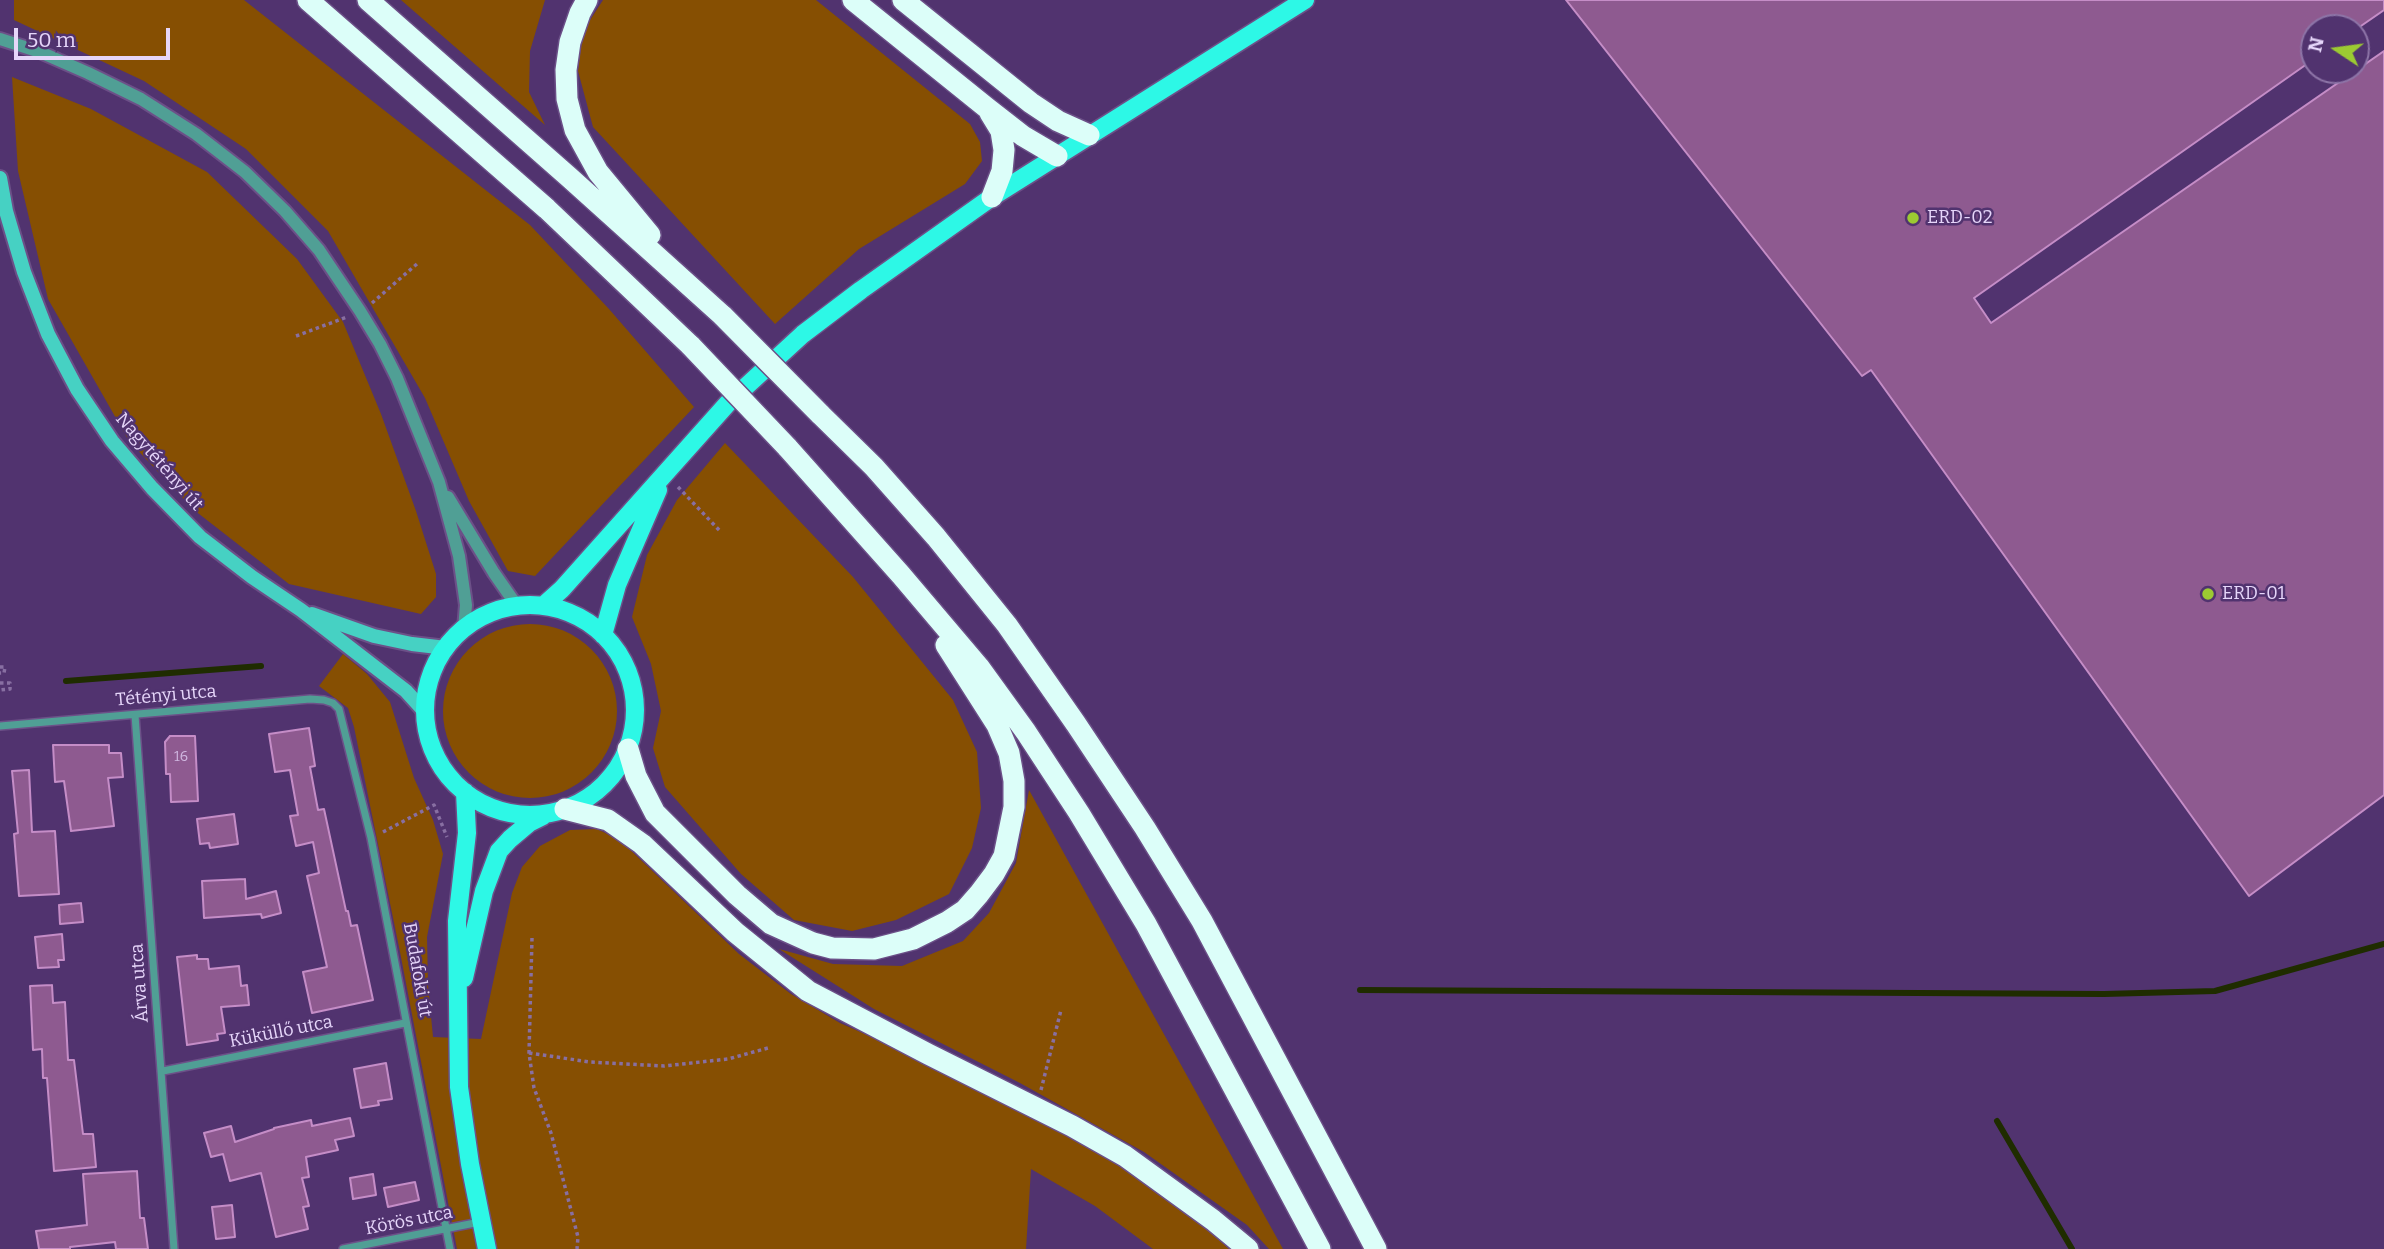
<!DOCTYPE html>
<html>
<head>
<meta charset="utf-8">
<style>
  body { margin:0 }
  #map { position:relative; width:2384px; height:1249px; overflow:hidden; background:#51336f; font-family:Bitter,serif }
  canvas { display:block }
  .north { position:absolute; left:2300px; top:14px; width:70px; height:70px; box-sizing:border-box; background:#51336f; border:2px solid #8d74a7; border-radius:50%; rotate:283deg; font-size:19px; font-weight:700; line-height:28px; text-align:center; color:#e6d6fa }
  .north::after { content:''; display:block; margin:auto; width:24px; height:32px; background:#9cca32; clip-path:polygon(50% 0,100% 100%,50% 72%,0 100%) }
  .scale { position:absolute; left:14px; top:28px; width:156px; height:32px; box-sizing:border-box; border:4px solid #e6d6fa; border-top:0; padding-left:9px; font-size:21px; line-height:24px; white-space:nowrap; color:#e6d6fa; -webkit-text-stroke:5px #51336f; paint-order:stroke }
</style>
</head>
<body>
<div id="map">
<canvas width="2384" height="1249"></canvas>
<div class="north">N</div>
<div class="scale">50 m</div>
</div>
<script>
const c = document.querySelector('canvas').getContext('2d');
c.lineJoin = 'round';
function fillPath(path, color) {
  c.fillStyle = color;
  c.fill(path, 'evenodd');
}
function shape(rows) {
  const path = new Path2D();
  for (const r of rows) {
    if (r.length === 3) {
      path.moveTo(r[0] + r[2], r[1]);
      path.arc(r[0], r[1], r[2], 0, 2 * Math.PI);
      continue;
    }
    path.moveTo(r[0], r[1]);
    for (let i = 2; i < r.length; i += 2) path.lineTo(r[i], r[i + 1]);
  }
  return path;
}
function trace(path, color, width, dash) {
  c.strokeStyle = color;
  c.lineWidth = width;
  c.lineCap = dash ? 'butt' : 'round';
  c.setLineDash(dash || []);
  c.stroke(path);
}
function label(font, color, halo, rows, align = 'center') {
  c.font = font + ' Bitter,serif';
  c.lineWidth = 5;
  c.setLineDash([]);
  c.textBaseline = 'middle';
  c.strokeStyle = halo;
  c.fillStyle = color;
  for (const [text, x, y, turn = 0] of rows) {
    c.save();
    c.translate(x, y);
    c.rotate((+turn || 0) * Math.PI / 180);
    c.textAlign = isNaN(turn) ? turn : align;
    if (halo) c.strokeText(text, 0, 0);
    c.fillText(text, 0, 0);
    c.restore();
  }
}
const green = shape([
  [14,0,244,0,530,225,609,309,694,407,535,576,508,571,469,501,425,398,328,231,246,149,144,81,14,20],
  [401,0,545,0,530,51,529,92,545,125],
  [603,0,816,0,970,124,980,142,982,161,965,184,859,249,775,324,593,127,578,71,583,31],
  [12,77,91,109,207,172,297,259,343,322,381,414,416,511,436,574,436,597,421,614,289,584,194,510,129,441,48,299,18,171],
  [725,443,853,577,953,700,977,752,981,808,972,848,949,894,896,920,852,931,794,920,741,874,665,787,653,748,661,711,651,664,632,617,647,555,677,500],
  [530,711,87],
  [343,654,367,674,390,702,414,778,433,820,443,854,427,937,428,985,433,1037,481,1039,512,893,522,867,540,846,570,830,597,829,620,840,739,954,791,994,840,1023,924,1060,1053,1125,1130,1169,1210,1231,1229,1249,1153,1249,1095,1206,1031,1169,1026,1249,457,1249,400,952,354,727,348,708,319,686],
  [1029,790,1119,953,1283,1249,1269,1249,1247,1225,1144,1152,1020,1083,874,1009,779,949,833,964,902,966,963,941,989,913,1016,863]
]);
const stream = shape([
  [66,681,261,666],
  [1360,990,2104,994,2215,991,2384,944],
  [1997,1121,2072,1249]
]);
const building = shape([
  [1566,0,2384,0,2384,10,2358,28,2314,28,2314,59,1974,298,1991,323,2384,51,2384,795,2249,896,1871,370,1862,376,1566,0],
  [309,728,315,766,310,767,318,810,324,809,346,911,348,911,351,926,357,925,373,1000,312,1013,303,972,327,967,307,876,319,873,313,842,296,846,290,816,298,815,290,770,275,772,269,734,309,728],
  [170,736,195,736,198,801,171,802,170,774,166,774,165,742,170,736],
  [53,745,109,745,109,753,121,753,123,777,108,778,114,826,71,831,64,781,55,782,53,745],
  [29,770,32,832,55,831,59,894,19,896,14,834,18,833,12,771,29,770],
  [234,814,238,844,210,848,209,843,200,844,197,819,234,814],
  [245,879,246,899,276,891,281,913,262,918,261,914,204,918,202,881,245,879],
  [81,903,83,922,60,924,59,905,81,903],
  [62,934,64,960,58,960,59,967,38,968,35,937,62,934],
  [197,955,197,959,208,959,209,969,239,966,241,986,247,985,249,1005,221,1007,225,1033,217,1034,218,1040,187,1045,177,957,197,955],
  [52,985,53,1003,65,1002,68,1060,74,1060,83,1134,93,1134,96,1167,54,1171,47,1078,43,1078,42,1049,33,1050,30,986,52,985],
  [386,1063,392,1099,378,1101,379,1105,361,1108,354,1069,386,1063],
  [350,1118,354,1136,335,1140,338,1150,306,1157,309,1177,302,1178,309,1206,303,1207,308,1229,276,1237,261,1173,230,1181,223,1154,211,1157,204,1133,231,1126,235,1142,274,1129,274,1128,311,1120,312,1126,350,1118],
  [137,1171,140,1218,144,1218,148,1249,116,1249,115,1242,70,1247,70,1249,39,1249,36,1231,87,1225,83,1174,137,1171],
  [373,1174,376,1195,353,1199,350,1178,373,1174],
  [415,1182,419,1200,388,1207,384,1188,415,1182],
  [232,1205,235,1237,216,1239,212,1207,232,1205]
]);
const path = shape([
  [372,303,418,263],
  [296,336,347,317],
  [678,487,720,531],
  [0,667,5,667,4,673,0,673],
  [0,683,10,683,10,689,0,690],
  [383,832,434,805,447,837],
  [532,938,529,1053,534,1088,551,1133,578,1237,577,1249],
  [529,1053,590,1062,664,1066,728,1059,768,1048],
  [1041,1090,1061,1010]
]);
const minor = shape([
  [135,715,174,1249],
  [0,726,310,699,324,700,333,703,339,709,371,838,450,1249],
  [163,1071,405,1023],
  [343,1249,480,1222]
]);
const tertiary = shape([
  [0,39,40,52,88,73,141,99,196,134,245,172,285,211,319,250,360,311,380,344,397,378,439,482,459,556,466,605,464,629],
  [448,497,494,573,517,606]
]);
const secondary = shape([
  [0,178,6,211,24,272,48,334,77,389,112,441,152,488,200,537,252,577,301,610,406,691,425,712],
  [312,614,374,636,412,644,446,648]
]);
const primary = shape([
  [530,710,105],
  [543,606,562,589,728,403,803,334,861,290,992,197,1305,0],
  [603,635,617,585,658,490],
  [465,792,467,833,457,921,459,1087,470,1164,487,1249],
  [464,978,484,891,499,851,510,839,529,823,543,816]
]);
const motorway = shape([
  [308,0,547,209,691,346],
  [368,0,570,178,723,316],
  [587,0,580,13,570,42,566,70,567,99,575,130,598,172,650,235],
  [853,0,987,108,1023,136,1057,156],
  [903,0,1031,103,1058,121,1089,135],
  [990,113,1001,131,1004,150,1002,171,992,197],
  [820,414,874,467,936,537,1007,625,1076,724,1145,828,1202,921,1376,1249],
  [787,447,901,575,979,667,1026,732,1079,813,1146,924,1320,1249],
  [628,749,636,776,655,813,737,895,771,924,813,943,832,948,874,949,913,939,947,922,965,910,979,894,994,874,1004,856,1014,807,1014,781,1009,753,997,725,946,645],
  [565,809,608,820,642,844,735,932,808,991,928,1054,1072,1126,1125,1156,1213,1220,1248,1249]
]);
const motorwayBridge = shape([
  [723,316,820,414],
  [691,346,787,447]
]);
const markers = [
  [1913,218,7,"#9cca32"],
  [2208,594,7,"#9cca32"]
];
const numberNames = [
  ["16",181,757]
];
const poiNames = [
  ["ERD-02",1927,218],
  ["ERD-01",2222,594]
];
const streetNames = [
  ["Nagytétényi út",159,462,49],
  ["Tétényi utca",166,696,-5],
  ["Budafoki út",417,970,80],
  ["Árva utca",140,983,-94],
  ["Küküllő utca",281,1032,-11],
  ["Körös utca",409,1221,-11]
];
fillPath(green, '#864f02');
trace(stream, '#1f2c00', 6);
fillPath(building, '#8e5a90');
trace(building, '#c58dc7', 2);
trace(minor, '#6c5088', 10);
trace(tertiary, '#6c5088', 16);
trace(secondary, '#6c5088', 18);
trace(primary, '#6c5088', 21);
trace(motorway, '#6c5088', 24);
trace(path, '#886fa2', 3.5, [3.5, 3.5]);
trace(minor, '#509f95', 7);
trace(tertiary, '#509f95', 12);
trace(secondary, '#46d1c3', 14);
trace(primary, '#2df8e6', 18);
trace(motorway, '#dcfef9', 21);
trace(motorwayBridge, '#6c5088', 24, []);
trace(motorwayBridge, '#dcfef9', 21);
for (const [x, y, r, color] of markers) {
  const dot = new Path2D();
  dot.arc(x, y, r, 0, 2 * Math.PI);
  c.fillStyle = color;
  c.fill(dot);
  trace(dot, '#51336f', 2.5);
}
label('14px', '#d0b7e0', null, numberNames);
label('18px', '#e6d6fa', '#51336f', poiNames, 'left');
label('18px', '#e6d6fa', '#51336f', streetNames);
</script>
</body>
</html>
